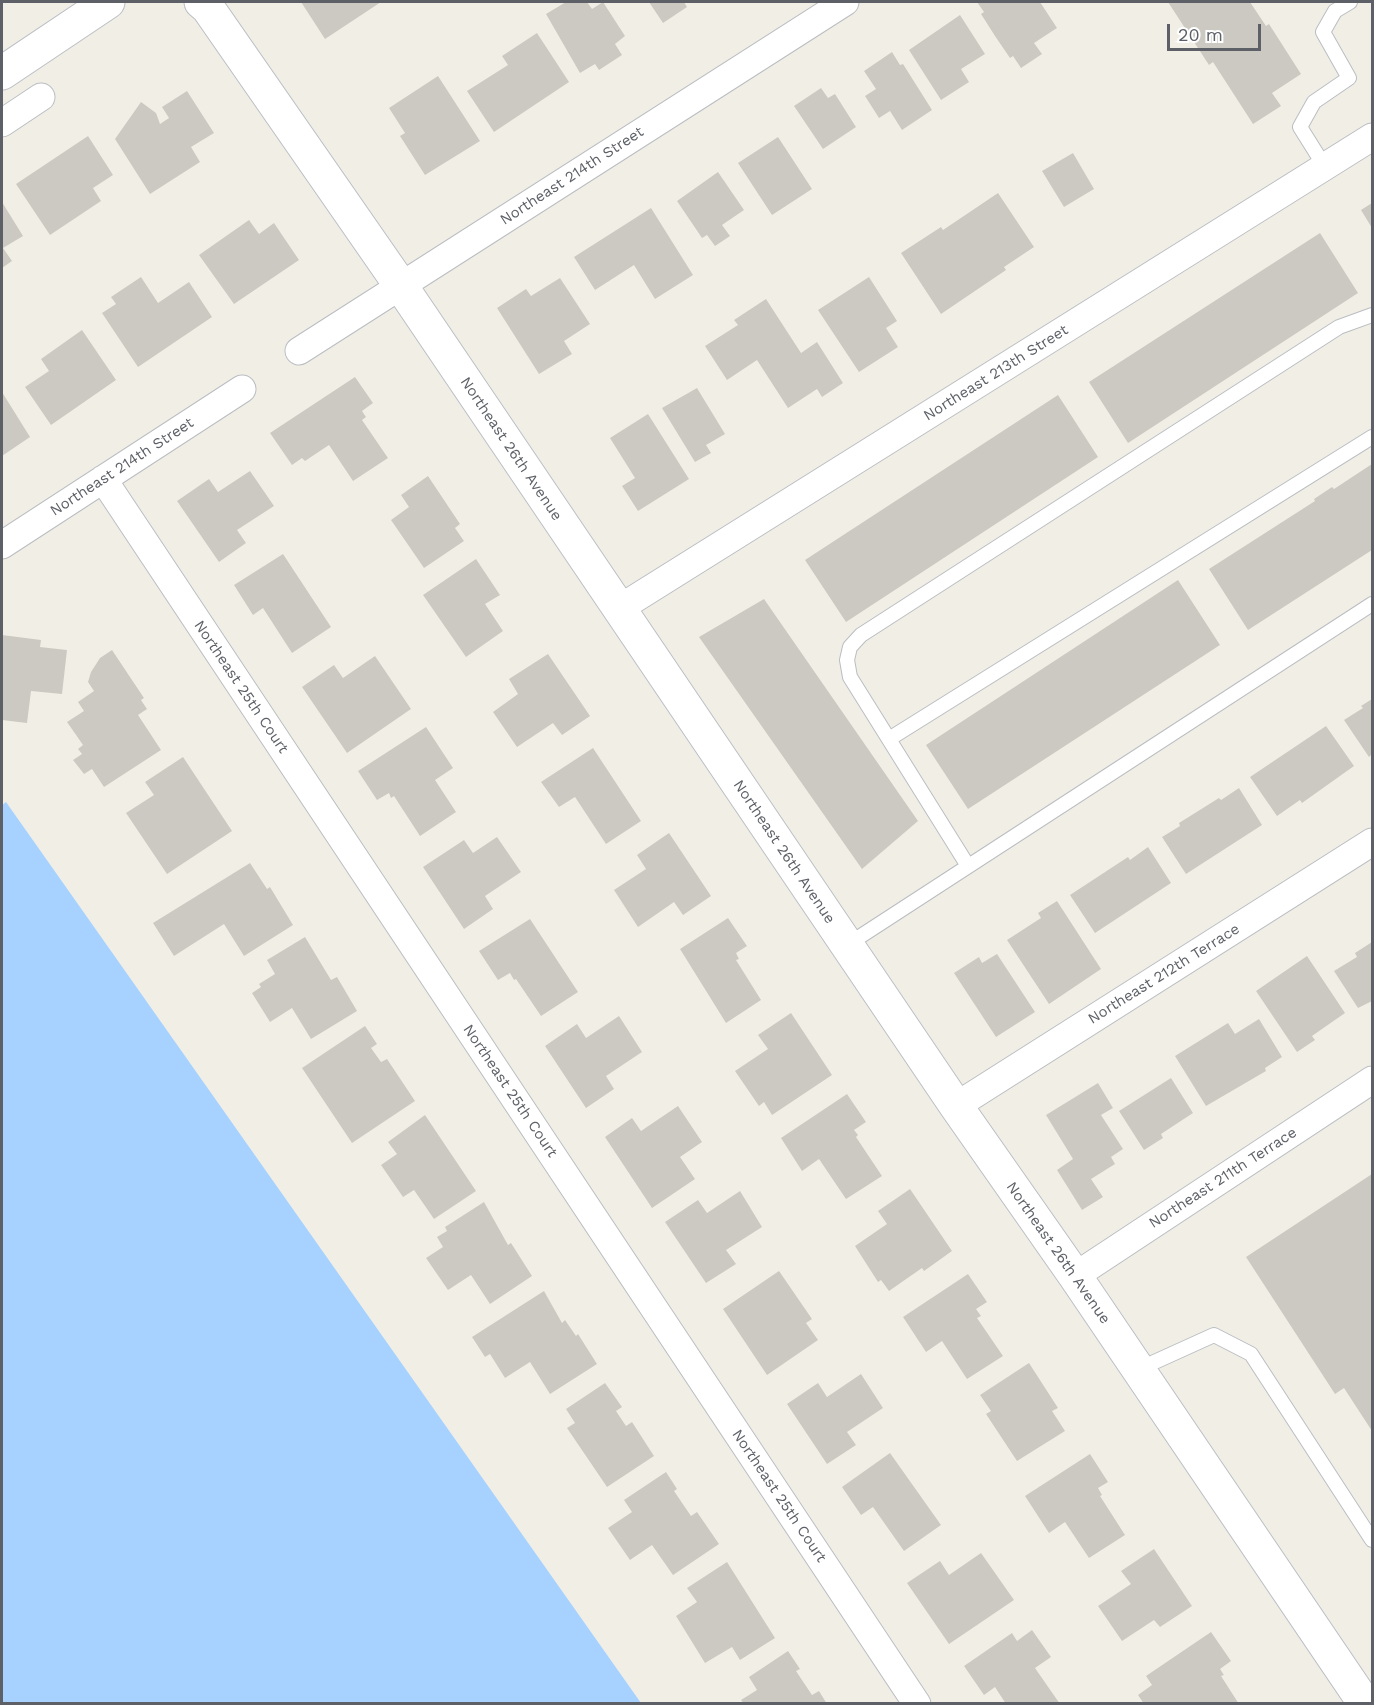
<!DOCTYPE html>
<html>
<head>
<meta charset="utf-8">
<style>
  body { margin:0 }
  #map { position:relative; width:1374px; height:1705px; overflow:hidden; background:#f1efe5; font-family:"Work Sans",sans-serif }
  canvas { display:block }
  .frame { position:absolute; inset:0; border:3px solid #5d6167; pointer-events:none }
  .scale { position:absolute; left:1167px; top:24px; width:94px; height:27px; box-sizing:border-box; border:3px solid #5d6167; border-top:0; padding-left:8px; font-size:18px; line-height:21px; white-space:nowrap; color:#5d6167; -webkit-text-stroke:4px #fff; paint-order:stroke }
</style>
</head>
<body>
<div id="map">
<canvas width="1374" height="1705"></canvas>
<div class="frame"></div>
<div class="scale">20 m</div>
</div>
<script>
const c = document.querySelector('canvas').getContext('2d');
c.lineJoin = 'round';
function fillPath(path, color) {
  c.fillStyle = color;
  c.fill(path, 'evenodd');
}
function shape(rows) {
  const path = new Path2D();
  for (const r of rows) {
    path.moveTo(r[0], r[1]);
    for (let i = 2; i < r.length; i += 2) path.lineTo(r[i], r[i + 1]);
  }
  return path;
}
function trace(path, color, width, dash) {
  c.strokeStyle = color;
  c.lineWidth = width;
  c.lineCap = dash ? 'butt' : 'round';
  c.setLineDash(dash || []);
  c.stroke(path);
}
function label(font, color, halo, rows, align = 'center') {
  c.font = font + ' "Work Sans",sans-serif';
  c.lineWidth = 4.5;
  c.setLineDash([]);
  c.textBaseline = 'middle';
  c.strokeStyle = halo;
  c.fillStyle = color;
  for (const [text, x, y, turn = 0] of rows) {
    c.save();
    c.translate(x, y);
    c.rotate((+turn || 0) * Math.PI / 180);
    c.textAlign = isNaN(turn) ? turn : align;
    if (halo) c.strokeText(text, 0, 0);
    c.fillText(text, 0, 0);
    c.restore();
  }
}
const water = shape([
  [6,802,641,1703,2,1703,2,805]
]);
const building = shape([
  [301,2,381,2,325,39],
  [566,2,587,2,592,9,603,2,625,36,615,44,622,55,599,70,595,64,580,73,546,14],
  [649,2,684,2,687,7,663,23],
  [977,2,1040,2,1057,28,1034,43,1042,54,1021,68,1013,56,1010,58,995,36,981,14,984,12],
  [1168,2,1250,2,1266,26,1269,24,1301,74,1272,93,1281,106,1253,124,1213,62,1209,65],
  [960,15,985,54,961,69,969,82,941,100,909,50],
  [537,33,569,82,494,132,467,91,508,65,502,56],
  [892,52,900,65,903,64,932,110,902,130,890,111,879,118,865,96,876,89,864,71],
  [438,76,480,141,425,175,400,136,405,133,389,108],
  [821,88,828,98,835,94,856,127,823,149,794,106],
  [187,91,214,133,191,147,200,162,150,194,115,139,141,102,156,113,160,124,169,118,162,107],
  [88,136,113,175,93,188,101,201,50,235,16,184],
  [778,137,812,189,772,215,738,163],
  [1073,153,1094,189,1064,207,1042,171],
  [718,172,744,210,722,225,730,236,715,246,707,235,702,238,677,201],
  [998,193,1034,247,1004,267,1006,270,941,314,901,253,941,227,943,230],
  [2,202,23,236,3,248,12,261,2,268],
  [1372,203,1372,228,1361,210],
  [651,208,693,275,655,299,634,265,595,290,574,257],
  [249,220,259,234,274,223,299,260,234,304,199,255],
  [1320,233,1358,293,1128,443,1089,382],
  [141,277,158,303,189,282,212,317,138,367,102,313,116,304,111,297],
  [869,277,897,321,886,328,898,347,859,372,818,310],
  [560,278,590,324,564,341,572,354,539,374,497,308,526,289,531,296],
  [766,299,801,353,817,342,843,383,822,397,817,389,788,408,757,360,727,380,705,346,738,325,734,320],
  [82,330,116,380,51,425,25,387,49,371,41,359],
  [355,377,373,403,362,411,366,417,362,420,388,458,353,481,329,445,305,461,302,458,292,465,270,433],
  [697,388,725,434,706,445,711,453,695,462,662,408],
  [2,392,30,437,2,456],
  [1058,395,1098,457,846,622,805,560],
  [648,414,689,479,638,511,622,486,635,478,610,438],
  [1372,464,1372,550,1248,630,1209,569,1315,501,1314,499,1332,487,1334,489],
  [250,471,274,506,237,530,246,543,219,562,177,501,209,479,218,492],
  [428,476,460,524,455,528,464,541,424,568,391,520,409,507,401,495],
  [283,554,331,627,292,653,263,608,253,615,234,585],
  [476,559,500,595,485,604,503,631,466,657,423,595],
  [1178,580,1220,645,968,809,926,745],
  [764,599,918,821,862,869,699,637],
  [2,635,41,640,40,647,67,650,62,694,31,691,27,723,2,720],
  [112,650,144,698,141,700,147,709,138,715,161,750,104,787,92,769,84,774,73,760,82,754,78,749,83,745,67,722,84,711,78,702,94,691,88,682,91,672,100,658],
  [548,654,590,716,562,735,553,723,517,747,493,712,518,694,509,679],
  [375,656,411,709,347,753,302,687,334,665,343,678],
  [1372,699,1372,754,1369,757,1344,720,1363,708,1361,706],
  [1326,726,1354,766,1302,803,1300,800,1277,816,1250,777],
  [426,727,453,768,435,780,456,812,420,836,394,796,391,798,389,793,377,800,358,771],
  [593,748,641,821,606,844,575,797,559,807,541,782],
  [183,757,232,831,167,874,126,813,154,795,145,782],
  [1239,788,1262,825,1186,874,1162,837,1180,826,1179,823,1219,798,1221,800],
  [669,833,711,896,683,915,674,902,638,927,614,890,646,869,637,855],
  [497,837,521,872,485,896,493,909,464,929,423,867,464,840,473,853],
  [1148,847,1171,883,1095,933,1070,895,1128,857,1130,860],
  [250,863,267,889,270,887,293,925,244,956,224,924,174,956,153,923],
  [1057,901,1101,969,1049,1004,1007,940,1041,918,1038,913],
  [728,918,747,946,736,953,739,959,736,960,761,1000,726,1023,680,949],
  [530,919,578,992,541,1016,516,979,514,980,510,973,498,980,479,951],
  [305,937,331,980,337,977,357,1011,311,1039,292,1008,270,1022,252,993,261,987,259,984,275,974,267,960],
  [1372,942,1372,1001,1358,1008,1334,971,1357,957,1355,953],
  [997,954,1035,1012,996,1037,954,973,979,957,982,963],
  [1307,956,1345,1013,1312,1036,1315,1040,1297,1052,1256,991],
  [791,1013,832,1075,772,1115,764,1102,759,1106,735,1071,768,1049,758,1035],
  [619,1016,642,1052,606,1076,614,1089,586,1108,545,1046,577,1024,586,1038],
  [1259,1019,1282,1057,1265,1068,1266,1071,1206,1106,1175,1056,1228,1023,1235,1034],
  [365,1026,377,1044,371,1048,381,1062,387,1059,415,1101,352,1143,302,1068],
  [1171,1078,1193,1113,1161,1134,1163,1138,1144,1150,1119,1111],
  [1098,1083,1113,1108,1101,1115,1123,1149,1111,1157,1115,1164,1091,1179,1103,1197,1082,1210,1057,1170,1073,1159,1046,1115],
  [847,1094,866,1122,854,1130,858,1135,856,1137,882,1176,846,1199,819,1159,802,1171,781,1138],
  [678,1106,702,1142,680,1157,695,1179,652,1208,605,1137,632,1118,641,1131],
  [425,1115,476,1191,434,1219,414,1190,403,1197,381,1165,397,1154,388,1142],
  [1372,1174,1372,1431,1344,1388,1335,1394,1246,1257],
  [910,1189,952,1251,924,1271,922,1268,889,1291,881,1280,878,1282,855,1246,887,1224,878,1211],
  [740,1191,762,1227,726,1250,736,1264,706,1283,665,1222,698,1200,707,1213],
  [484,1202,508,1245,511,1243,532,1276,490,1304,471,1275,448,1290,426,1258,443,1247,437,1237,447,1231,445,1227],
  [779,1271,812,1319,806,1323,818,1340,767,1375,723,1309],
  [968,1274,987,1302,976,1309,981,1316,977,1318,1003,1356,967,1379,942,1341,926,1352,903,1317],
  [544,1291,562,1323,565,1320,576,1336,578,1334,597,1364,550,1394,530,1362,505,1378,490,1354,485,1357,472,1337],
  [1029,1363,1058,1408,1052,1411,1065,1431,1017,1461,986,1414,991,1411,980,1395],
  [861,1374,883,1408,847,1432,856,1445,827,1464,787,1404,818,1383,827,1397],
  [605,1383,622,1407,616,1411,626,1426,632,1422,654,1456,607,1487,567,1428,575,1423,566,1409],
  [890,1453,941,1525,904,1551,873,1507,861,1515,842,1487],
  [1090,1454,1108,1482,1098,1488,1102,1495,1100,1496,1125,1535,1089,1558,1065,1522,1049,1533,1025,1496],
  [666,1472,677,1489,674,1491,691,1516,697,1512,719,1544,673,1575,652,1545,630,1560,608,1528,632,1512,624,1500],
  [1154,1549,1192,1606,1160,1627,1154,1620,1122,1641,1098,1606,1131,1584,1121,1571],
  [981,1553,1014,1600,949,1644,907,1583,940,1561,949,1575],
  [727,1562,775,1638,740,1660,732,1647,705,1663,676,1616,697,1602,687,1588],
  [1032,1630,1051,1657,1035,1668,1060,1704,1006,1704,995,1687,984,1695,964,1666,1012,1633,1017,1641],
  [1211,1632,1231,1661,1220,1669,1224,1675,1221,1676,1239,1704,1144,1704,1138,1695,1152,1685,1146,1676],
  [788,1651,800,1669,796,1671,812,1695,819,1691,827,1704,744,1704,741,1700,757,1690,749,1677]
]);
const lane = shape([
  [1325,167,1300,127,1314,102,1349,78,1323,32,1335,11,1350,2],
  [889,739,1372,437],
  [968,866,850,677,847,660,850,647,861,635,1339,327,1372,315],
  [847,945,1372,604],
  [1139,1369,1214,1335,1251,1354,1372,1540]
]);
const street = shape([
  [2,123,41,97],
  [299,351,845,2],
  [103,479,917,1704],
  [2,545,242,389],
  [620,608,1372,137],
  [956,1106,1372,842],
  [1075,1276,1372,1080]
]);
const secondary = shape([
  [201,2,208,8,401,286,956,1106,1075,1276,1365,1704],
  [2,73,108,2]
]);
const streetNames = [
  ["Northeast 214th Street",572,176,-33],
  ["Northeast 213th Street",996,373,-32],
  ["Northeast 26th Avenue",511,449,56],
  ["Northeast 214th Street",122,467,-33],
  ["Northeast 25th Court",241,687,56],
  ["Northeast 26th Avenue",784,852,56],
  ["Northeast 212th Terrace",1164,974,-32],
  ["Northeast 25th Court",510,1091,56],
  ["Northeast 211th Terrace",1223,1178,-33],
  ["Northeast 26th Avenue",1058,1253,55],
  ["Northeast 25th Court",779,1496,56]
];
fillPath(water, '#a7d2ff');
fillPath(building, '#ccc9c2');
trace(lane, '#babdc2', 16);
trace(street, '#babdc2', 29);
trace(secondary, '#bbbec5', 35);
trace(lane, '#fff', 14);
trace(street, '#fff', 27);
trace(secondary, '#fff', 33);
label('15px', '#5d6167', '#fff', streetNames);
</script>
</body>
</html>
